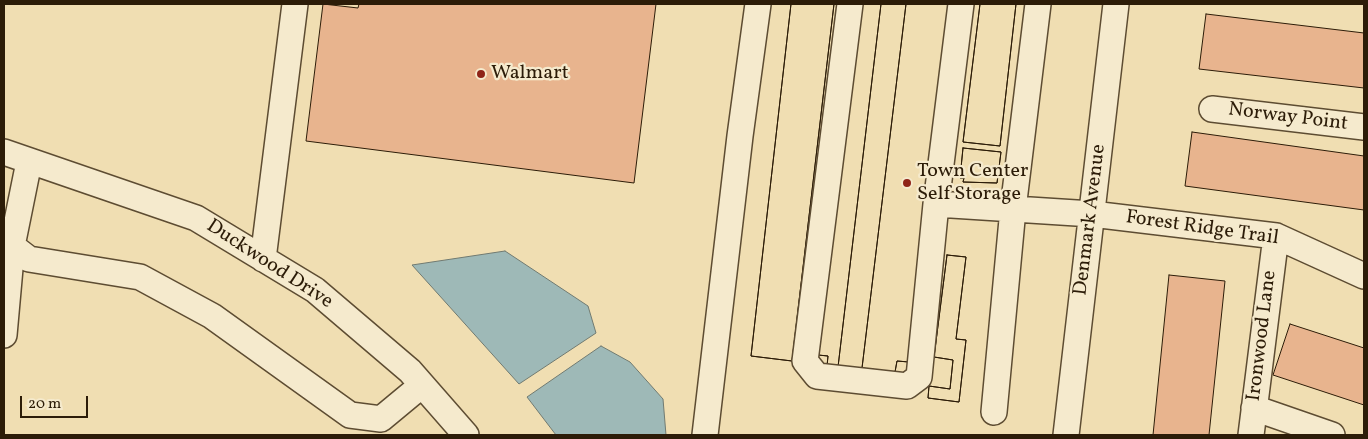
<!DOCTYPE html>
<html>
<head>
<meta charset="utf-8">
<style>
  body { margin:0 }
  #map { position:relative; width:1368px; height:439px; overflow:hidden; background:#f0deb2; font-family:Vollkorn,serif }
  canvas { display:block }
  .frame { position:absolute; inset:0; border:5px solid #2c1c08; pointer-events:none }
  .scale { position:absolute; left:20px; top:396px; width:68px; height:22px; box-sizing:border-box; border:2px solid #2c1c08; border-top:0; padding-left:6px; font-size:15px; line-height:18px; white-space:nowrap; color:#2c1c08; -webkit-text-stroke:4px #f5eacd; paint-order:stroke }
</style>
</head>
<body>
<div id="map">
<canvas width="1368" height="439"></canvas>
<div class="frame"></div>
<div class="scale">20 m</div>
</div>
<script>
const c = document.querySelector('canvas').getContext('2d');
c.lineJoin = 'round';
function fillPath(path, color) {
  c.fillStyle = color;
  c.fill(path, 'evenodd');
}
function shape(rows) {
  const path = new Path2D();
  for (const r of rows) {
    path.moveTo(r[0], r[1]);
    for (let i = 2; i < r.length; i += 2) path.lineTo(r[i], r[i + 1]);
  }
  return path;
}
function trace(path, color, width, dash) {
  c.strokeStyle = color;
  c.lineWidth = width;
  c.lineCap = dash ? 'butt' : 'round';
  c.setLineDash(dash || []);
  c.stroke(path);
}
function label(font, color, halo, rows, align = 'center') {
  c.font = font + ' Vollkorn,serif';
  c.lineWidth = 4.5;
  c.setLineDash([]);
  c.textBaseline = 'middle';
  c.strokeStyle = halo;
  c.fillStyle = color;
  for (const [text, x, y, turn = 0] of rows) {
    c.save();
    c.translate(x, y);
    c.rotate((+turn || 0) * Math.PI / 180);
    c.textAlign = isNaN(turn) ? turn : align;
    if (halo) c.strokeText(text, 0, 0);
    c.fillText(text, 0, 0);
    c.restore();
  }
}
const water = shape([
  [505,251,588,306,596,333,519,384,412,265,505,251],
  [601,346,630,362,663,399,666,435,556,435,527,397,601,346]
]);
const building = shape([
  [323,4,358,8,359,4,656,4,634,183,306,141,323,4],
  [791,4,834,4,792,361,751,356,791,4],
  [791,4,834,4,792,361,751,356,791,4],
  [858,4,881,4,838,367,827,366,828,356,818,355,858,4],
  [858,4,881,4,838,367,827,366,828,356,818,355,858,4],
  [906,4,950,4,909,362,897,361,895,372,862,368,906,4],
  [906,4,950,4,909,362,897,361,895,372,862,368,906,4],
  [980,4,1016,4,1000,146,963,142,980,4],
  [980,4,1016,4,1000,146,963,142,980,4],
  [1206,14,1364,33,1364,88,1199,69,1206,14],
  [1192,132,1364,156,1364,210,1185,186,1192,132],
  [963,148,1001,152,997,183,963,182,964,178,960,178,963,148],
  [963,148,1001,152,997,183,963,182,964,178,960,178,963,148],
  [947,255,966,257,956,339,966,340,959,402,928,398,929,386,950,389,953,360,934,357,947,255],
  [947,255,966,257,956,339,966,340,959,402,928,398,929,386,950,389,953,360,934,357,947,255],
  [1169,275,1225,281,1209,435,1153,435,1169,275],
  [1290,324,1364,348,1364,405,1273,375,1290,324]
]);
const minor = shape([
  [850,4,805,361,817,376,907,386,919,377,936,204,961,4],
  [1212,109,1364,127],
  [4,152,196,218,315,290,410,371,466,435],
  [936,204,1092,214,1276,236,1364,276],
  [12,246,29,259,140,277,212,316,350,415,381,419,422,385],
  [4,253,12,246,29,162],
  [263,259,295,4],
  [4,335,12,246],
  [1254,408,1332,435],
  [994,412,1013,209,1038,4],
  [705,435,740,136,758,4],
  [1066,435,1116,4],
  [1251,435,1276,236]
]);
const markers = [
  [481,74,5,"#8f2418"],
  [907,183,5,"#8f2418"]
];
const poiNames = [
  ["Walmart",491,74],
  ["Town Center",917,172],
  ["Self Storage",917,195]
];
const streetNames = [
  ["Norway Point",1288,118,7],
  ["Denmark Avenue",1091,220,-83],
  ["Forest Ridge Trail",1202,229,8],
  ["Duckwood Drive",269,265,33],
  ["Ironwood Lane",1263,336,-83]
];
fillPath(water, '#9eb9b7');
trace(water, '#707a71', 1);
fillPath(building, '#e8b48e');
trace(building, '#2c1c08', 1);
trace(minor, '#5d4c32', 28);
trace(minor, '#f5eacd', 25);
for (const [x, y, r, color] of markers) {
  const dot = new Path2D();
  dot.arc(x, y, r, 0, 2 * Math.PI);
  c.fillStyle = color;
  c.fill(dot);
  trace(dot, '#f5eacd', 2);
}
label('20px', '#2c1c08', '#f5eacd', poiNames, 'left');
label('20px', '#2c1c08', '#f5eacd', streetNames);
</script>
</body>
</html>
